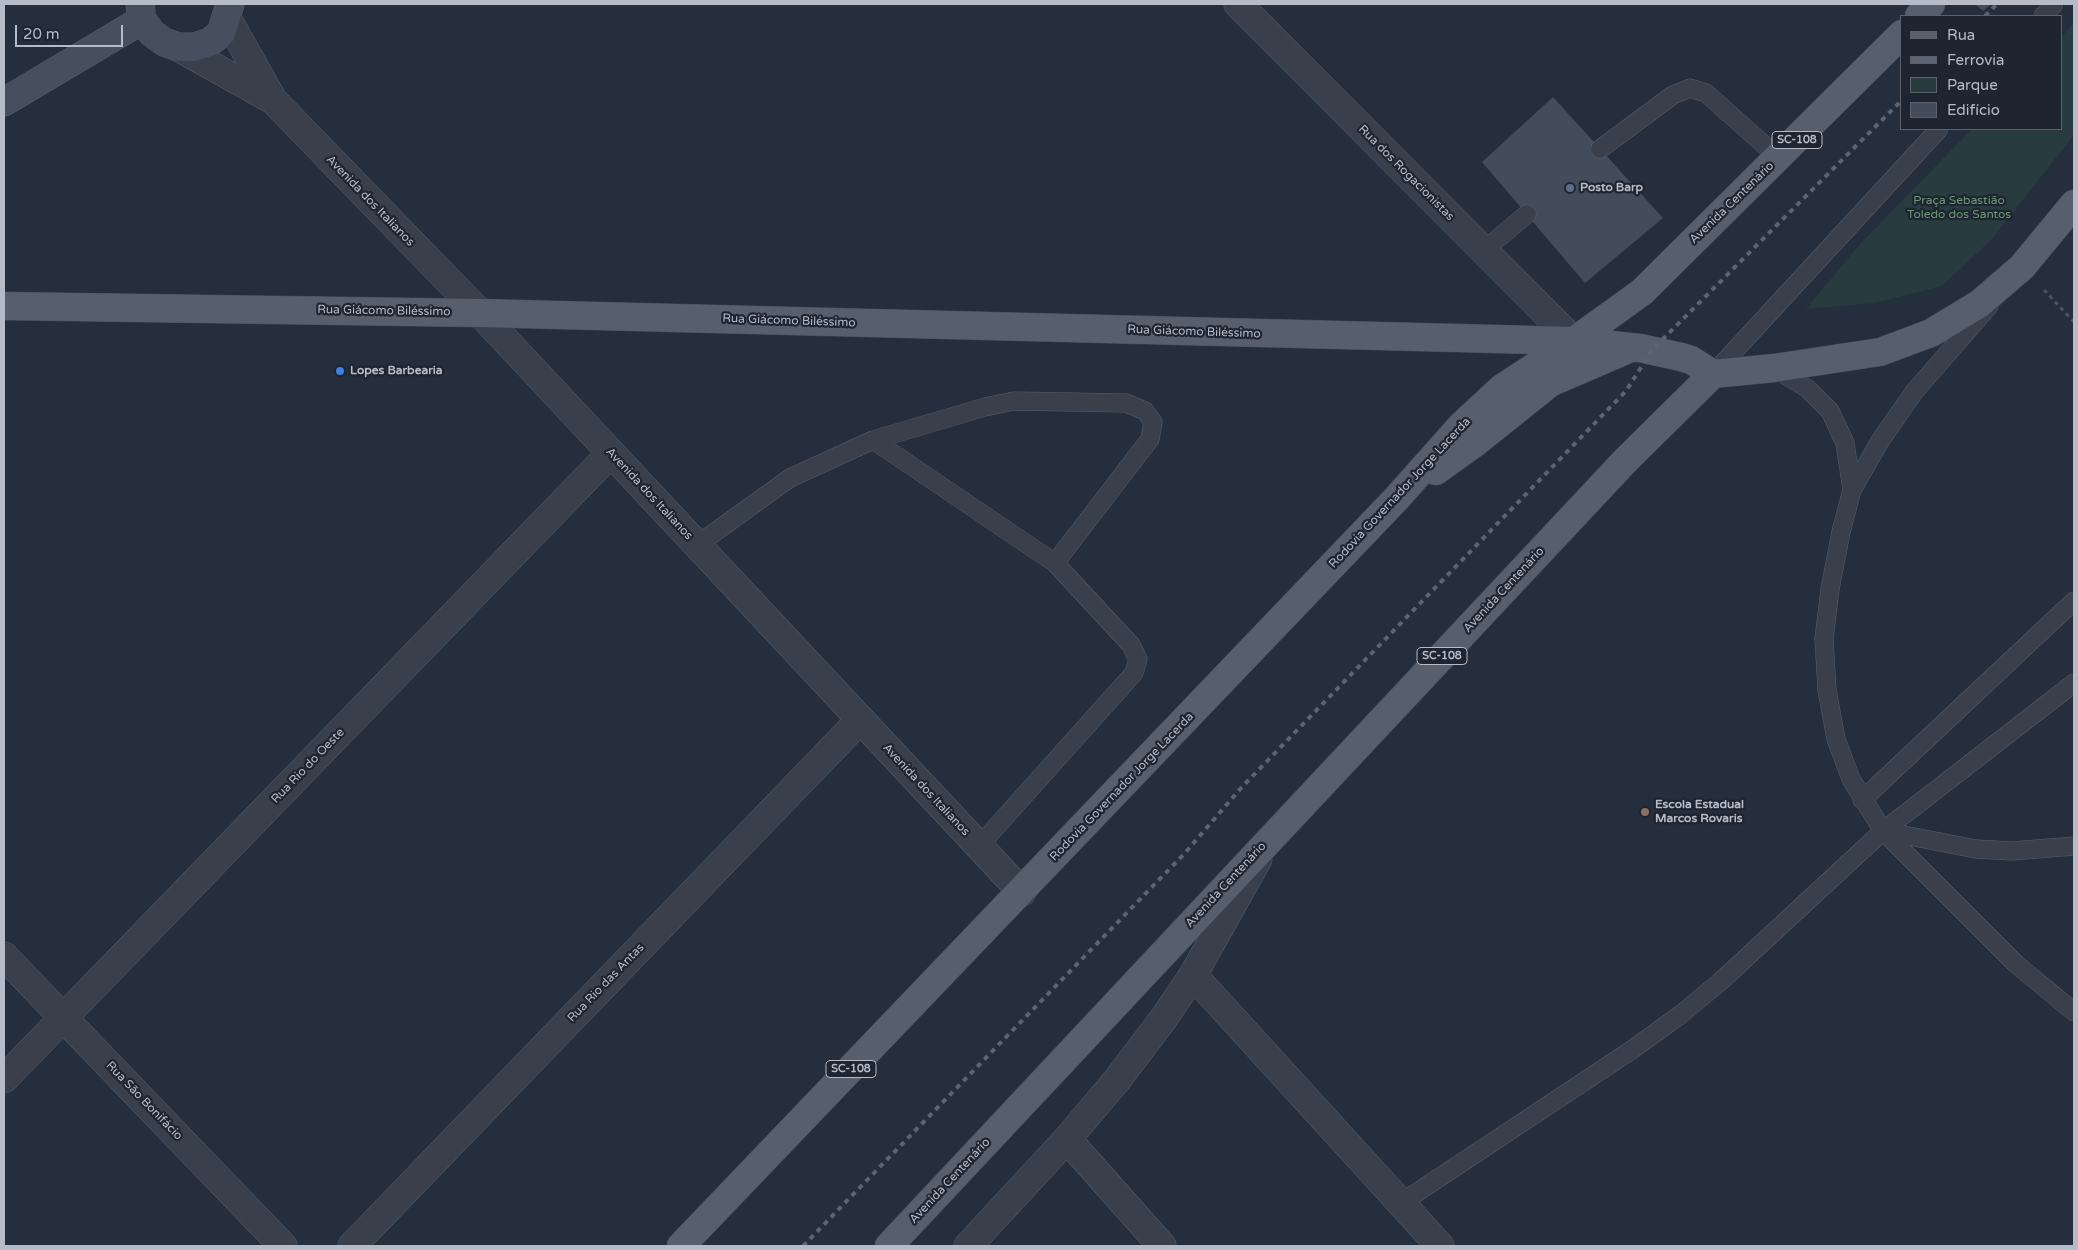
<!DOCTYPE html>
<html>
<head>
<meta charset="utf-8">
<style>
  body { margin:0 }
  #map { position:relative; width:2078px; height:1250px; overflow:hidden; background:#252e3c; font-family:"Varela Round",sans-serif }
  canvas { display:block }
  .frame { position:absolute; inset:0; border:5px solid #b5bbc7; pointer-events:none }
  .legend { position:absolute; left:1900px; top:15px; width:162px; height:115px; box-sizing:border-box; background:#1e2531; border:1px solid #5a616d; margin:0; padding:6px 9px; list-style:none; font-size:15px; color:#b5bbc7 }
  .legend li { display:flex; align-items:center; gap:10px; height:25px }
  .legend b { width:25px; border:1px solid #5a616d }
  .scale { position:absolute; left:15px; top:25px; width:108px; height:22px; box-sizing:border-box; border:2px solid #b5bbc7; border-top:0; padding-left:6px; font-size:15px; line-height:18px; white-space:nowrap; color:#b5bbc7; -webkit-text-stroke:4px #1e2531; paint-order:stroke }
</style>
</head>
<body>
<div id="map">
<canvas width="2078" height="1250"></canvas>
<div class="frame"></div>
<ul class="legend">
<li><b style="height:6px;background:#575f6c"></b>Rua</li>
<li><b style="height:6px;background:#5b6473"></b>Ferrovia</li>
<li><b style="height:14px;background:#283b3e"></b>Parque</li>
<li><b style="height:14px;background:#424c5b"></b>Edifício</li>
</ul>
<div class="scale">20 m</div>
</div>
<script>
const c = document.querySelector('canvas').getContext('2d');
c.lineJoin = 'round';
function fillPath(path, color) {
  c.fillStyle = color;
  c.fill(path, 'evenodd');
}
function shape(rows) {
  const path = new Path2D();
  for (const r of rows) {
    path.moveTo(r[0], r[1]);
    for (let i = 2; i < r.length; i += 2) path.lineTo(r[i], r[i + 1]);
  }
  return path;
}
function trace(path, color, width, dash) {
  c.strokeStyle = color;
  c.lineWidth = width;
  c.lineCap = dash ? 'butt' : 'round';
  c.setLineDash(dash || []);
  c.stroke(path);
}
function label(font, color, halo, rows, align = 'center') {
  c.font = font + ' "Varela Round",sans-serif';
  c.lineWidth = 4.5;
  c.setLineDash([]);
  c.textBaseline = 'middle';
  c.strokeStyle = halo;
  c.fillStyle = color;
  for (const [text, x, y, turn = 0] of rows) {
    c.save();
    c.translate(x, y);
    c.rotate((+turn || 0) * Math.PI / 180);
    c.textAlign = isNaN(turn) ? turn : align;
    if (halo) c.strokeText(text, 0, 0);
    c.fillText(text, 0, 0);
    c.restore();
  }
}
const green = shape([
  [2074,23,2074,135,1992,239,1942,286,1875,303,1806,309,1860,244,1972,129,2062,129,2062,36]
]);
const building = shape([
  [1975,4,1991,4,1983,11],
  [1553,97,1663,218,1585,283,1482,162]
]);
const path = shape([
  [2044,290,2074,322]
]);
const service = shape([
  [2043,16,2054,4],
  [1600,149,1673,95,1690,88,1706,93,1779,158],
  [1483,251,1527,214],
  [1989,306,1914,392,1880,441,1852,490,1841,532,1830,589,1824,639,1827,690,1836,739,1851,779,1883,831,2016,964,2074,1012],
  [1774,368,1808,389,1830,411,1845,443,1852,490],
  [1713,374,1939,129],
  [873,440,985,407,1014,401,1126,403,1145,411,1153,422,1150,439,1055,563],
  [697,545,790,478,873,440,1055,563,1131,645,1138,659,1134,673,979,846],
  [1862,800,2074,601],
  [1883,831,1976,849,2012,851,2074,846],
  [1401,1203,1633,1049,1680,1015,1721,981,1883,831,2074,683]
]);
const minor = shape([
  [1238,4,1574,341],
  [4,956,283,1246],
  [1193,975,1440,1246],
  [4,1079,611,453],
  [1067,1139,1162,1246],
  [352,1246,860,720]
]);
const tertiary = shape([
  [227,18,273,100,480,313,1022,892],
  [178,47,273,100],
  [968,1246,1067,1139,1117,1080,1164,1018,1193,975,1258,859]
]);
const secondary = shape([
  [140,4,142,20,152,33,164,42,178,47,194,47,210,42,221,33,230,4],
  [4,102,142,20]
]);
const primary = shape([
  [1919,16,1931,4],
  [4,306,480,313,1574,341,1640,348,1681,357,1691,360,1713,374],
  [1436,471,1475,443,1550,383,1631,348],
  [681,1246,1396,499,1462,425,1502,388,1574,341,1642,292,1902,34],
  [889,1246,1625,461,1713,374,1774,368,1880,352,1931,333,1979,304,2022,267,2074,204]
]);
const rail = shape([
  [1985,16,1997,4],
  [803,1246,1185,853,1241,788,1626,391,1652,350,1902,100]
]);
const markers = [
  [1570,188,5,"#5c6f8a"],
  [340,371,5,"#3f7fe0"],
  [1645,812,5,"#8d6e63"]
];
const shields = [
  [1797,140,50],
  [1442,656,50],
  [851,1069,50]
];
const shieldNames = [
  ["SC-108",1797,140],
  ["SC-108",1442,656],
  ["SC-108",851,1069]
];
const streetNames = [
  ["Rua dos Rogacionistas",1406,173,45],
  ["Avenida dos Italianos",370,201,46],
  ["Avenida Centenário",1732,203,-44],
  ["Rua Giácomo Biléssimo",384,311,1],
  ["Rua Giácomo Biléssimo",789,321,2],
  ["Rua Giácomo Biléssimo",1194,332,2],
  ["Rodovia Governador Jorge Lacerda",1400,493,-47],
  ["Avenida dos Italianos",649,494,47],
  ["Avenida Centenário",1504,590,-47],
  ["Rua Rio do Oeste",308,766,-46],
  ["Rodovia Governador Jorge Lacerda",1122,787,-46],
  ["Avenida dos Italianos",926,790,47],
  ["Avenida Centenário",1226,885,-47],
  ["Rua Rio das Antas",606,983,-46],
  ["Rua São Bonifácio",144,1101,46],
  ["Avenida Centenário",950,1181,-47]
];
const poiNames = [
  ["Posto Barp",1580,188],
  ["Lopes Barbearia",350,371],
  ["Escola Estadual",1655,805],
  ["Marcos Rovaris",1655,819]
];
const parkNames = [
  ["Praça Sebastião",1959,201],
  ["Toledo dos Santos",1959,215]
];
fillPath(green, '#283b3e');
fillPath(building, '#424c5b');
trace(service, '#575e6a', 19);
trace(minor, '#575e6a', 29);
trace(tertiary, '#575e6a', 29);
trace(secondary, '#575e6a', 29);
trace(primary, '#424955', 29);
trace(path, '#47585c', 3, [4, 4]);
trace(service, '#39404c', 18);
trace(minor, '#39404c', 28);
trace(tertiary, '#39404c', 28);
trace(secondary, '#474f5f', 28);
trace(primary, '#575f6c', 28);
trace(rail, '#5b6473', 4, [5, 5]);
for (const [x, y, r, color] of markers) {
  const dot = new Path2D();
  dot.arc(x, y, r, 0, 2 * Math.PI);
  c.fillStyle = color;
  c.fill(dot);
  trace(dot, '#1e2531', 2);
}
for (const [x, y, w] of shields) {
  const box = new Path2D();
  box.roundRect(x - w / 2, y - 8.5, w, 17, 4);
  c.fillStyle = '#1e2531';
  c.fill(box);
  trace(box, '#b5bbc7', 1);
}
label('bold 11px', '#b5bbc7', null, shieldNames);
label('12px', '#b5bbc7', '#1e2531', streetNames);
label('bold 12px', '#b5bbc7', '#1e2531', poiNames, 'left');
label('12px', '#6d9779', '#1e2531', parkNames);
</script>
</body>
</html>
